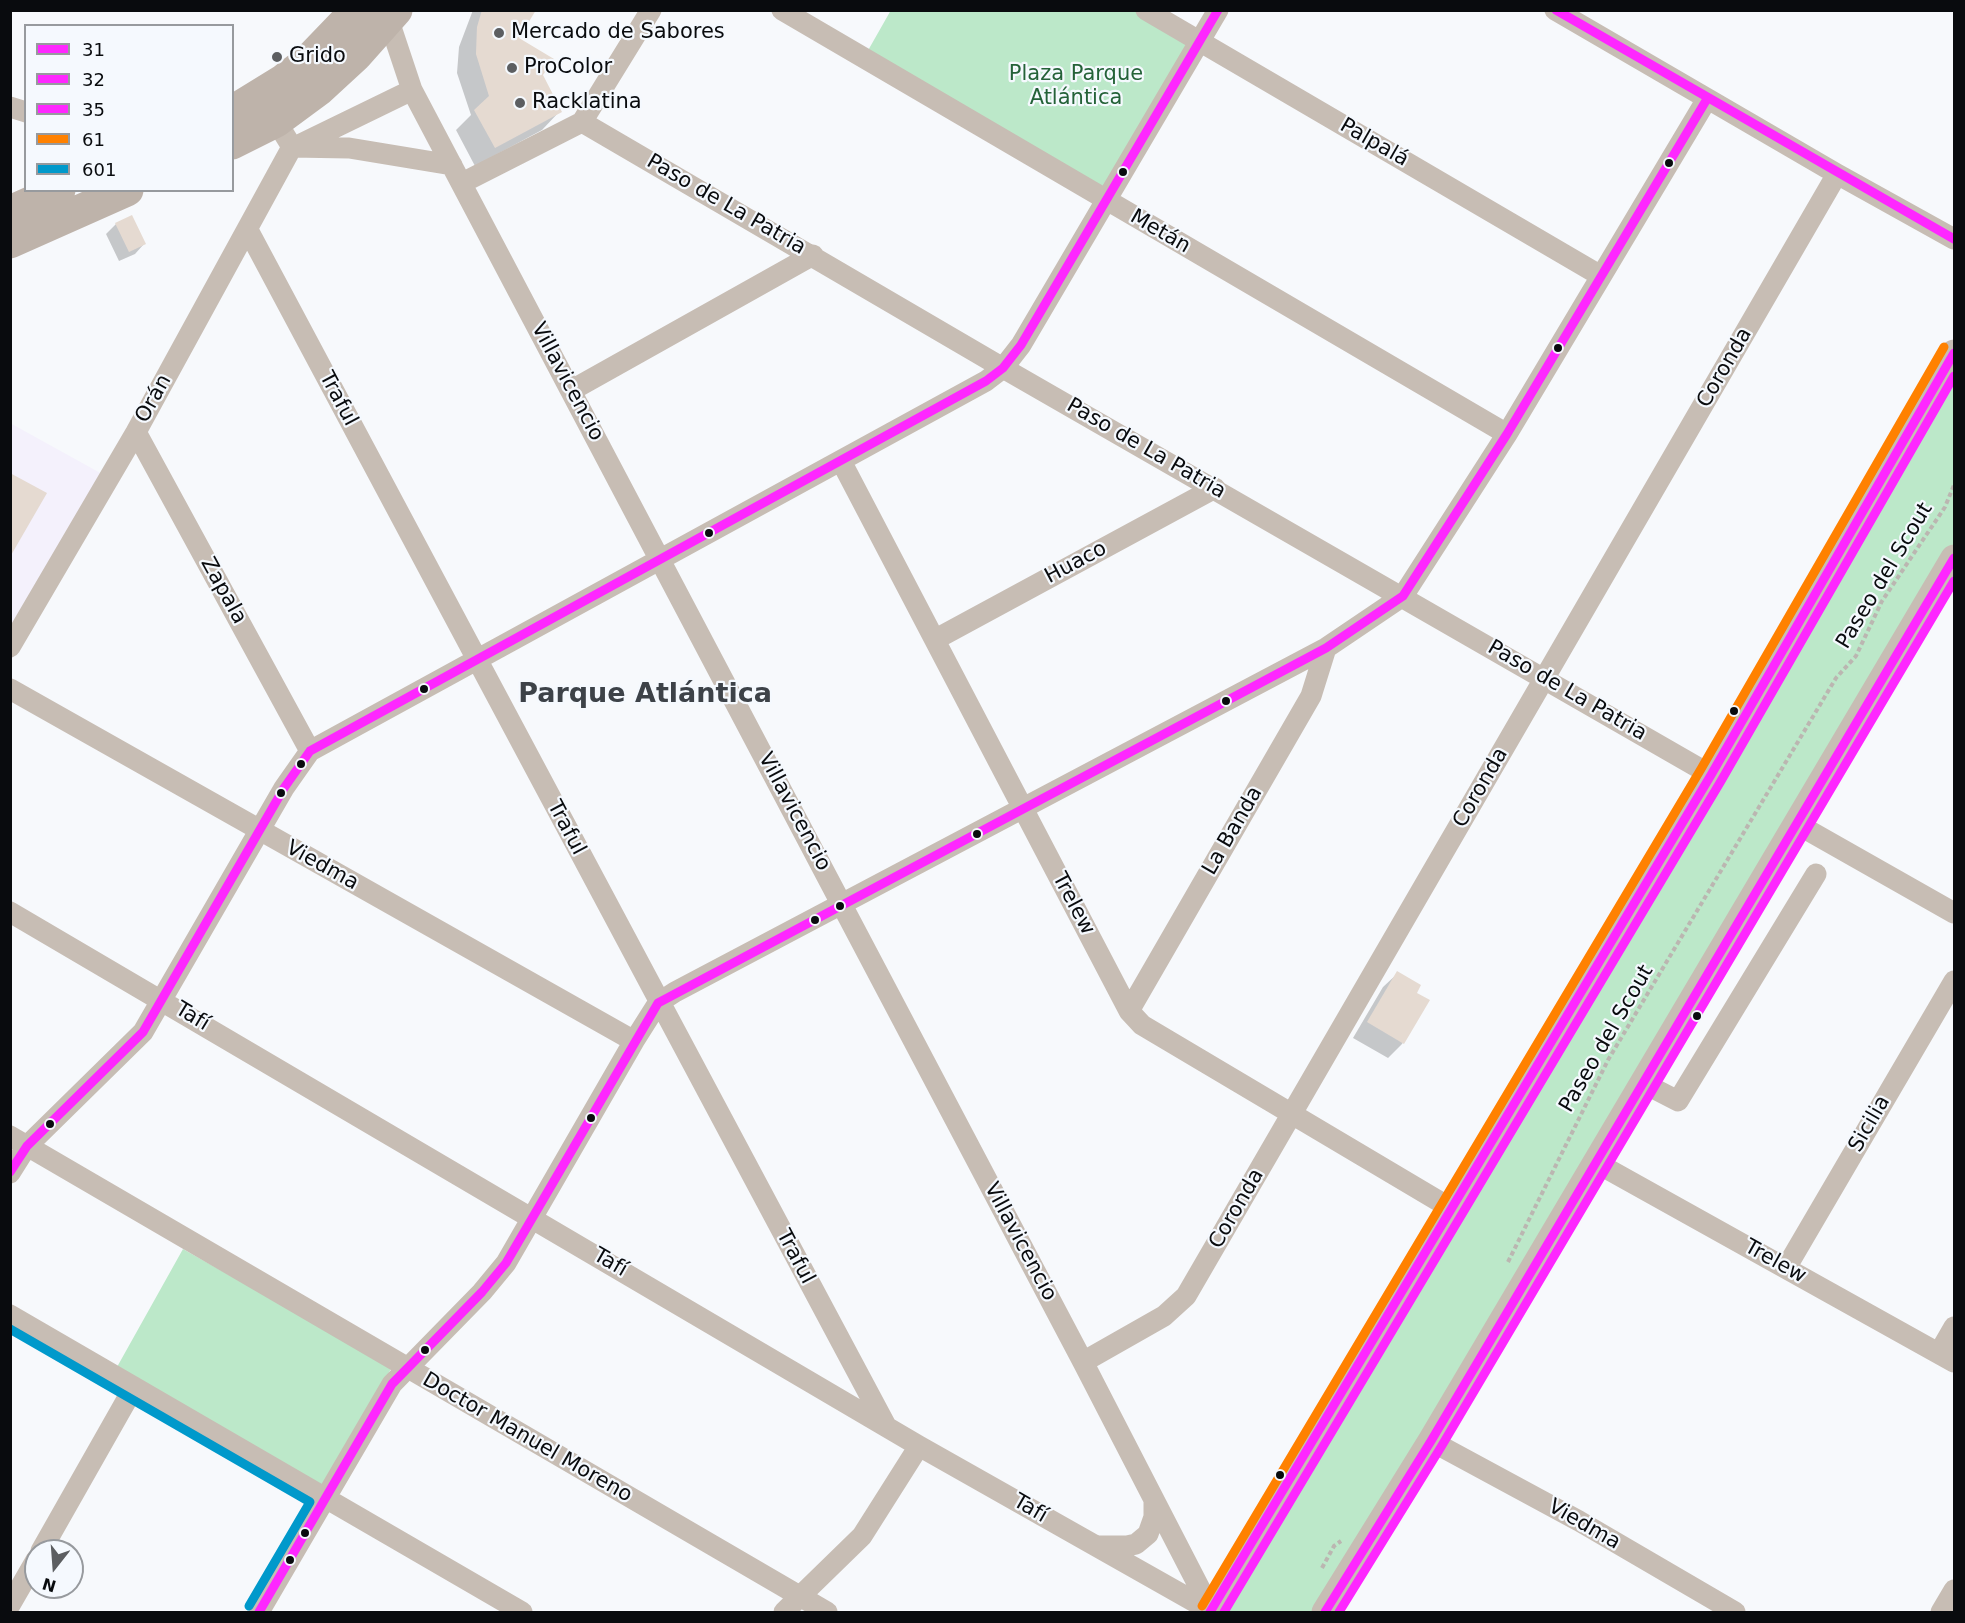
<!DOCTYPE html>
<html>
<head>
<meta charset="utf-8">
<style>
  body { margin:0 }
  #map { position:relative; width:1965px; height:1623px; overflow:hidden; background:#f7f9fc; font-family:"DejaVu Sans",sans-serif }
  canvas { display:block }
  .frame { position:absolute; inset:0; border:12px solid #090b0e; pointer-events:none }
  .legend { position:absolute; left:24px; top:24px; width:210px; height:168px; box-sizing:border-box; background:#f5f9fe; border:2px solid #979a9e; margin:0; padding:8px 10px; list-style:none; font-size:18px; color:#090b0e }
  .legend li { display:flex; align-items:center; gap:12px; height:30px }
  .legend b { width:30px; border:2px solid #979a9e }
  .north { position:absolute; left:24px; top:1539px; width:60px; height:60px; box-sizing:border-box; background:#f5f9fe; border:2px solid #979a9e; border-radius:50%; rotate:197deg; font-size:16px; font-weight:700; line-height:24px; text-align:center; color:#090b0e }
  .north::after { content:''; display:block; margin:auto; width:21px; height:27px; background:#5c5e61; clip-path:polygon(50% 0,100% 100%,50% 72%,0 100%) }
</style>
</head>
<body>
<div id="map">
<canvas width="1965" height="1623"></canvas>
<div class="frame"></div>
<ul class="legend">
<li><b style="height:8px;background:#fe27ff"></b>31</li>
<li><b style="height:8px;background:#fe27ff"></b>32</li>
<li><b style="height:8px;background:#fe27ff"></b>35</li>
<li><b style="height:8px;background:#ff8100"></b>61</li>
<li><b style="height:8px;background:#0099cb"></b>601</li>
</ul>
<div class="north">N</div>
</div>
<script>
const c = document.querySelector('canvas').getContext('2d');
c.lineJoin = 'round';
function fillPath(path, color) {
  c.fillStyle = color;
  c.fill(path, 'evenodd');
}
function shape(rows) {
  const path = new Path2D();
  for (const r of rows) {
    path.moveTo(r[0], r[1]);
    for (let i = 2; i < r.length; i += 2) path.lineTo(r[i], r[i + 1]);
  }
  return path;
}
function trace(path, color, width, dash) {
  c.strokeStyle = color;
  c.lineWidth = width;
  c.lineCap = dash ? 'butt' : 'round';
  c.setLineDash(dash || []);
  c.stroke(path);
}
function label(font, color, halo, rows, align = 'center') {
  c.font = font + ' "DejaVu Sans",sans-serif';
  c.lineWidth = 4.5;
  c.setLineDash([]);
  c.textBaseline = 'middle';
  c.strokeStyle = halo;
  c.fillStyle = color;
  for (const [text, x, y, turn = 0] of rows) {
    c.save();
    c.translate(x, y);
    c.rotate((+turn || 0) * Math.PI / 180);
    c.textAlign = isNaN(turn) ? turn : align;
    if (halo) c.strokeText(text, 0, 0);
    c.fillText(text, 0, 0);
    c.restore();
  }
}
const industrial = shape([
  [10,423,104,475,13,624,10,623]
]);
const green = shape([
  [891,10,1136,11,1192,44,1102,190,866,54],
  [1954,353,1954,558,1325,1612,1210,1612],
  [183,1249,392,1367,323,1489,117,1367]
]);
const shadow = shape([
  [473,10,534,10,516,39,541,75,560,111,542,130,475,166,456,130,471,115,457,73,459,47],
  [116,224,144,244,135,254,119,261,106,234],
  [1398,973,1415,993,1428,1001,1402,1044,1388,1058,1353,1038,1383,987]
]);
const building = shape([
  [482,10,536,10,519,38,554,59,543,75,562,112,495,148,474,110,489,96,476,54,477,27],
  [132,215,146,244,129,252,115,223],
  [10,473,47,493,10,557],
  [1397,971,1421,985,1417,993,1430,1000,1404,1044,1367,1022]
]);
const path = shape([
  [1508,1262,1608,1060,1836,678,1856,656,1882,601,1945,507,1954,485],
  [1322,1568,1334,1546,1341,1541]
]);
const minor = shape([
  [782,10,1507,434],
  [1146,10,1601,276],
  [1555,10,1837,174,1954,239],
  [384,13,389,21,412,90,1083,1362,1212,1612],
  [10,107,26,112],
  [582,122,1003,368,1711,775],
  [299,145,412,90],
  [292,147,349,148,452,165],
  [462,183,582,122,651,10],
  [248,230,885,1424],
  [572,390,813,255],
  [136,432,310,751],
  [841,461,1129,1011,1142,1025,1452,1209],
  [936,639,1215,488],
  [10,647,136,432,292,147,276,121],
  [10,689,634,1041],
  [1797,824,1954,913],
  [10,912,919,1446,1211,1611],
  [1129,1011,1311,696,1326,648],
  [1643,1083,1678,1101,1816,874],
  [10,1136,827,1612],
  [1595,1162,1954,1362],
  [10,1173,27,1146,143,1032,284,788,310,751,986,381,1003,368,1021,345,1218,10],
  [1786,1268,1954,981],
  [10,1315,522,1612],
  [1939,1353,1954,1327],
  [1083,1362,1164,1316,1186,1296,1837,174],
  [1431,1441,1579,1521,1735,1612],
  [1099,1546,1127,1546,1136,1544,1148,1534,1154,1517,1154,1500],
  [41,1551,134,1387],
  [10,1605,36,1560],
  [259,1612,392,1384,482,1292,506,1263,634,1041,658,1003,675,992,1326,648,1403,596,1507,434,1707,99],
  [784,1612,862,1536,919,1446],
  [1941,1612,1954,1590]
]);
const tertiary = shape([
  [1210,1612,1711,775,1954,353],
  [1325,1612,1431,1441,1954,558]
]);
const primary = shape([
  [232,112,284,80,308,61,357,10],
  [232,143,276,121,318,90,356,55,396,10],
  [10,212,59,190],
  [10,242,127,190]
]);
const bus1 = shape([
  [1556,10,1954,239],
  [10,1172,27,1146,143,1032,284,788,310,751,986,381,1003,368,1021,345,1218,10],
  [259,1612,392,1384,482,1292,506,1263,658,1003,1326,648,1403,596,1507,434,1707,99]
]);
const bus2 = shape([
  [1210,1612,1711,775,1954,353],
  [1325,1612,1431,1441,1954,558]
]);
const bus3 = shape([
  [1224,1612,1721,781,1954,376],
  [1339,1612,1441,1447,1954,581]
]);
const bus4 = shape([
  [1202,1606,1701,769,1944,347]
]);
const bus5 = shape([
  [10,1329,310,1502,249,1606]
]);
const markers = [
  [499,33,6,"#5c5e61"],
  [277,57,6,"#5c5e61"],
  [512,68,6,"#5c5e61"],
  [520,103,6,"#5c5e61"],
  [1669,163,5,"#090b0e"],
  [1123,172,5,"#090b0e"],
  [1558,348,5,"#090b0e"],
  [709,533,5,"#090b0e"],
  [424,689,5,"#090b0e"],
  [1226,701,5,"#090b0e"],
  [1734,711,5,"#090b0e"],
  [301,764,5,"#090b0e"],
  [281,793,5,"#090b0e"],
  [977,834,5,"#090b0e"],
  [840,906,5,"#090b0e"],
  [815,920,5,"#090b0e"],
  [1697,1016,5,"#090b0e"],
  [591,1118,5,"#090b0e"],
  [50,1124,5,"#090b0e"],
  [425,1350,5,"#090b0e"],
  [1280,1475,5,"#090b0e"],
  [305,1533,5,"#090b0e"],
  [290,1560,5,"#090b0e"]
];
const poiNames = [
  ["Mercado de Sabores",511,33],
  ["Grido",289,57],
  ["ProColor",524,68],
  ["Racklatina",532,103]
];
const parkNames = [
  ["Plaza Parque",1076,75],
  ["Atlántica",1076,99]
];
const streetNames = [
  ["Palpalá",1374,143,30],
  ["Paso de La Patria",726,205,30],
  ["Metán",1160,232,30],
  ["Coronda",1725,368,-60],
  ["Villavicencio",567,382,62],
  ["Orán",154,399,-61],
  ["Traful",338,399,62],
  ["Paso de La Patria",1146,449,30],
  ["Huaco",1076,563,-28],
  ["Paseo del Scout",1885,576,-59],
  ["Zapala",223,591,61],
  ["Paso de La Patria",1567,691,30],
  ["Coronda",1481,788,-60],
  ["Villavicencio",794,812,62],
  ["Traful",566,828,62],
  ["La Banda",1233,831,-60],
  ["Viedma",322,866,29],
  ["Trelew",1073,904,62],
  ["Tafí",192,1017,31],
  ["Paseo del Scout",1607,1039,-60],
  ["Sicilia",1870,1124,-60],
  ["Coronda",1237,1209,-60],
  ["Villavicencio",1020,1242,62],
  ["Traful",795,1257,62],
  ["Trelew",1775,1262,29],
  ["Tafí",610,1263,30],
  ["Doctor Manuel Moreno",527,1438,30],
  ["Tafí",1030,1509,30],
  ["Viedma",1584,1525,30]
];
const districtNames = [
  ["Parque Atlántica",645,695]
];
fillPath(industrial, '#f4f1fc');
fillPath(green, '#bce8c9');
fillPath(shadow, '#0003');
fillPath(building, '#e5dad1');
trace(path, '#bbb6b1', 4, [4.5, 3]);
trace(minor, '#c7bdb4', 21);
trace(tertiary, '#c7bdb4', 27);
trace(primary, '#beb3aa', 33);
trace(bus1, '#fe27ff', 9);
trace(bus2, '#fe27ff', 9);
trace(bus3, '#fe27ff', 9);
trace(bus4, '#ff8100', 9);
trace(bus5, '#0099cb', 9);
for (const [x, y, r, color] of markers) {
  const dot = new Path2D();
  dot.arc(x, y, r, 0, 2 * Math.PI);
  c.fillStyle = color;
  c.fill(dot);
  trace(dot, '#f5f9fe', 2);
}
label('21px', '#090b0e', '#f5f9fe', poiNames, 'left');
label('21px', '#246238', '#f5f9fe', parkNames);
label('21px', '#090b0e', '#f5f9fe', streetNames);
label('bold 27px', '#3d4248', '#f5f9fe', districtNames);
</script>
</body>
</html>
